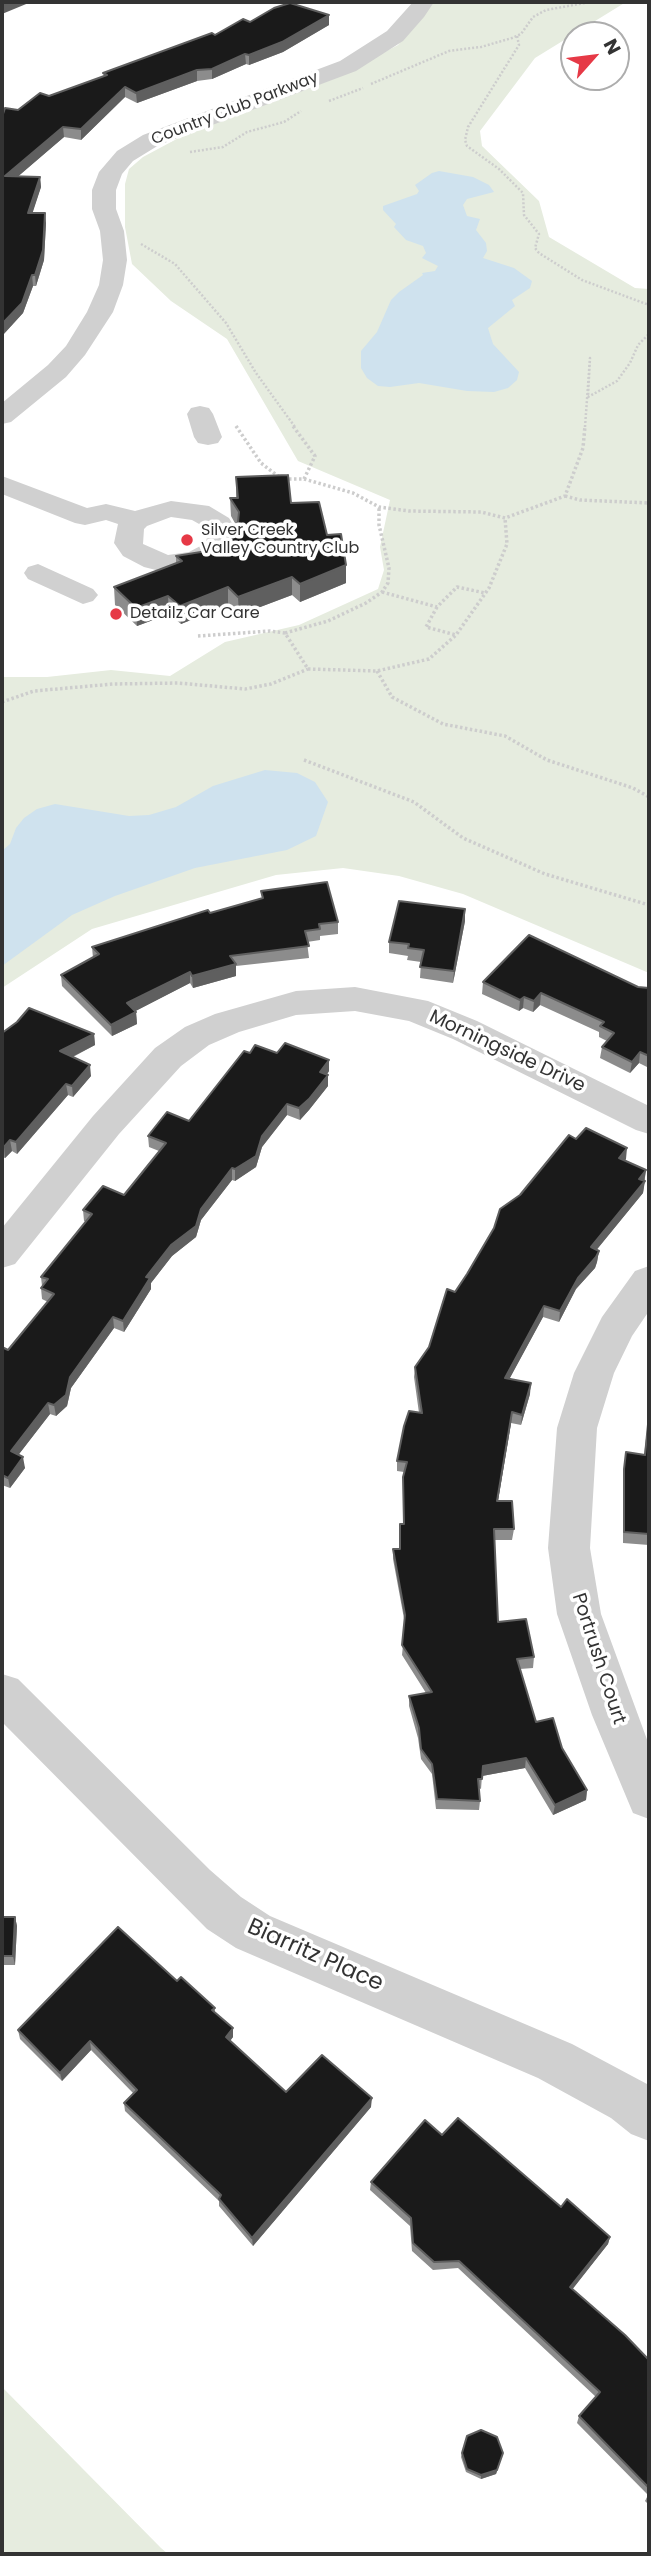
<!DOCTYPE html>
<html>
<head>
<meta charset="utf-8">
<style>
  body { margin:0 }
  #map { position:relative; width:651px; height:2556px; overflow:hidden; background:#fff; font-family:Poppins,sans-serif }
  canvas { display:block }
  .frame { position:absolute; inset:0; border:4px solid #333; pointer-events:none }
  .north { position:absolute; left:560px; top:21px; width:70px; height:70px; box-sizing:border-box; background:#fff; border:2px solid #adadad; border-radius:50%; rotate:62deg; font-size:19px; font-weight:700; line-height:28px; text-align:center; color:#333 }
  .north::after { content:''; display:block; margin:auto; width:24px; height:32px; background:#e63946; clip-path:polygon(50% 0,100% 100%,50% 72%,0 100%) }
</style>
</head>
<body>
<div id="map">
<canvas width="651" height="2556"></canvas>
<div class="frame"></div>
<div class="north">N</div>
</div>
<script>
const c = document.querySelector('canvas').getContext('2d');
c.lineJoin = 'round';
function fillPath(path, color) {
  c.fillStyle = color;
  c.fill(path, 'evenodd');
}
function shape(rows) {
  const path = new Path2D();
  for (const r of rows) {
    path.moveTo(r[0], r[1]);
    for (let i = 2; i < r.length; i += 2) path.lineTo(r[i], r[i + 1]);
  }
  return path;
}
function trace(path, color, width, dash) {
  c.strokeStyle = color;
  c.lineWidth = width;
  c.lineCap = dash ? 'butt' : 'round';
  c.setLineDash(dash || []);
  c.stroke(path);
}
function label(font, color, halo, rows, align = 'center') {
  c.font = font + ' Poppins,sans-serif';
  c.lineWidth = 7;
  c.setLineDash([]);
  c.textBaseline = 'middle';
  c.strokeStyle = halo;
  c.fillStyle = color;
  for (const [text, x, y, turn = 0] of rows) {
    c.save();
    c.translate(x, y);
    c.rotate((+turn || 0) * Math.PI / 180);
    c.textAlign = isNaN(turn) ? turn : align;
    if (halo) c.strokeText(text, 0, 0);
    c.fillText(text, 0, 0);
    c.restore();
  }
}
const green = shape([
  [455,2,626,2,535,58,480,131,482,146,539,201,549,237,635,288,649,289,649,973,463,894,399,876,343,868,276,875,92,929,2,988,2,677,47,677,111,670,170,676,225,642,299,625,378,589,384,570,380,547,390,500,298,461,227,339,171,301,132,264,125,227,125,184,129,169,143,157,186,134,356,67,398,45,433,3],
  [2,2387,161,2548,168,2554,2,2554]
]);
const water = shape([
  [439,171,473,177,489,185,494,192,467,199,463,205,467,216,480,219,476,230,486,243,487,251,483,258,514,268,532,281,530,288,512,300,515,306,488,328,493,344,519,372,517,380,508,388,494,392,467,391,419,383,390,387,378,386,367,378,361,368,361,351,377,332,391,300,399,292,423,275,422,273,435,271,438,266,422,258,426,253,423,246,406,240,394,227,396,224,383,210,383,206,417,194,419,191,415,185,432,173],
  [265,770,297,773,315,782,328,802,316,836,287,850,195,868,115,896,72,915,2,966,2,851,10,844,16,828,24,818,37,809,55,804,129,816,149,815,176,807,213,786]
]);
const pathFar1 = shape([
  [517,36,519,45,468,127,465,140,467,146,499,169,523,193,524,215,539,234,535,248,539,253,582,280,649,305],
  [371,84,449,51,481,47,512,38,521,34,533,17,546,10,590,2],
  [329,101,363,88],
  [190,152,223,147,247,132,284,122,301,111],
  [141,244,175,264,226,323,256,373,295,427],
  [585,427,590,358,588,397,617,381,630,363,638,345,649,334]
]);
const path = shape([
  [236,426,261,463,279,477],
  [284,479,304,479,315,456,293,426],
  [304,479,353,493,379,507,409,511,481,512,505,518,565,496,583,448,585,426],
  [565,496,580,500,649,503],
  [382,592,437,607,457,587,485,593],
  [437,607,426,627,456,635],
  [285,633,328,621,366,603,382,592,388,583,389,568,379,525,379,507],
  [198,636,270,631,285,633,308,669,377,671,429,659,456,635,489,588,507,544,505,518],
  [377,671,392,697,443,724,505,736,547,760,633,788,649,797],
  [2,702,34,691,113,684,178,683,245,689,271,684,308,669],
  [304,760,414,802,463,838,545,874,649,905]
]);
const minor = shape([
  [413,2,434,2,424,17,403,41,356,71,159,145,133,161,122,174,116,190,116,209,124,231,127,260,123,285,113,312,85,355,66,377,11,422,2,424,2,403,48,365,66,346,87,312,99,285,103,260,100,231,92,209,92,190,99,172,117,151,143,135,340,61,387,31,413,2],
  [200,406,209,408,213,414,222,437,218,443,208,445,198,443,194,437,187,414,191,408,200,406],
  [2,476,87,508,106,504,135,511,171,501,209,506,229,518,237,531,236,540,228,554,207,566,168,573,144,567,123,556,114,543,118,524,106,520,85,525,75,523,2,494,2,476],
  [171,517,192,520,208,529,206,543,189,552,168,555,143,544,144,529,147,526,171,517],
  [38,564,93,589,98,595,93,601,83,604,28,579,24,573,28,567,38,564],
  [355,987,428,1001,477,1021,649,1106,649,1134,636,1130,453,1039,409,1021,355,1011,296,1015,239,1032,209,1045,181,1066,119,1134,15,1264,2,1268,2,1228,93,1116,155,1048,185,1027,215,1014,296,991,355,987],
  [649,1266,649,1311,632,1336,614,1373,597,1428,590,1548,601,1614,649,1745,649,1819,633,1813,592,1715,557,1614,548,1548,557,1428,574,1373,602,1317,635,1271,649,1266],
  [2,1674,18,1679,210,1870,241,1897,270,1916,572,2044,647,2084,649,2086,649,2141,631,2134,611,2118,538,2078,236,1948,207,1929,2,1722,2,1674]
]);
const wall = shape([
  [250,22,329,25,283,52,249,65,246,64,212,79,197,81,137,103,125,97,81,140,64,137,18,176,40,177,41,187,32,213,46,223,44,260,36,286,33,286,23,313,2,336,2,117,49,96,104,76,103,73],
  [236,477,291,503,327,535,346,583,300,602,292,595,239,615,228,605,181,624,169,614,137,626,115,605,114,587,176,563,176,556,207,551,229,538,236,525,231,516,230,498,236,498],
  [261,891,338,922,338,934,320,936,320,940,307,942,309,958,236,966,236,976,193,988,190,983,135,1011,136,1012,137,1024,112,1036,62,986,61,975,93,958,92,947,262,899],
  [465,909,465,921,453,983,420,978,421,962,407,960,408,956,389,953,389,942],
  [483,982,649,988,649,1068,639,1063,630,1073,600,1058,602,1047,607,1041,599,1037,599,1032,540,1005,533,1012,523,1008,519,1011,482,994],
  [2,1033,94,1034,95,1045,73,1057,91,1076,73,1097,68,1095,17,1154,12,1151,5,1158,2,1157],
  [250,1053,329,1071,327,1075,328,1086,309,1110,300,1120,287,1115,262,1147,256,1167,235,1181,232,1180,201,1220,196,1237,172,1256,151,1283,151,1289,124,1332,114,1328,71,1388,67,1406,56,1416,50,1414,18,1455,25,1468,10,1488,2,1485,2,1347,8,1350,48,1302,42,1299,41,1288,42,1286,41,1277,86,1222,84,1221,83,1210,124,1195,159,1151,149,1147,148,1136,189,1121],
  [576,1139,626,1159,625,1160,646,1170,643,1193,596,1250,599,1251,597,1262,595,1268,576,1289,559,1322,543,1317,509,1379,530,1394,521,1425,511,1423,498,1501,514,1529,512,1540,494,1540,498,1622,534,1657,533,1668,520,1669,536,1722,562,1748,587,1790,586,1800,553,1815,525,1768,482,1776,481,1789,479,1788,480,1801,479,1810,436,1809,432,1774,421,1759,418,1738,409,1706,409,1696,426,1693,402,1655,405,1624,393,1559,393,1549,400,1549,403,1524,403,1488,404,1472,397,1471,397,1461,419,1413,414,1377,415,1367,429,1347,455,1292,520,1195],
  [649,1414,649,1545,623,1543,623,1479,626,1452,644,1455],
  [2,1917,15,1917,17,1926,15,1965,2,1965],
  [177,1981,215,2008,215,2013,233,2037,230,2041,286,2092,371,2107,253,2246,219,2206,219,2201,125,2111,124,2103,133,2093,91,2050,62,2081,20,2039,18,2030],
  [442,2135,610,2237,608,2244,572,2289,649,2360,649,2505,645,2501,648,2495,577,2423,579,2416,596,2397,458,2268,433,2270,412,2251,410,2226,370,2190,371,2182],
  [462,2453,502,2456,496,2474,481,2479,466,2472,461,2457]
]);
const shadedWall = shape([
  [7,2,31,2,2,14,2,4],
  [329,15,329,25,283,52,249,65,249,55],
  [245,54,246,64,212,79,212,69],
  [197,70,197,81,137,103,136,93],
  [125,87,125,97,81,140,81,129],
  [63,127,64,137,7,186,5,176],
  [40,177,41,187,29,224,28,213],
  [45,213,46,223,44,260,36,286,35,275],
  [32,275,33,286,23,313,2,336,2,324],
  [346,565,346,583,300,602,300,584],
  [292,577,292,595,239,615,238,597],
  [228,587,228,605,181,624,180,606],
  [168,596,169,614,137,626,136,608],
  [465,909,465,921,453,983,454,971],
  [236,964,236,976,193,988,192,976],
  [190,972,190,983,128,1015,127,1003],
  [541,993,540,1005,533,1012,534,1001],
  [524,997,523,1008,519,1011,520,1000],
  [136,1012,137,1024,112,1036,111,1025],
  [94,1034,95,1045,62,1062,60,1051],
  [640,1052,639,1063,630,1073,632,1062],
  [329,1060,329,1071,320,1083,320,1072],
  [90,1065,91,1076,73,1097,72,1086],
  [328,1075,328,1086,309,1110,300,1120,299,1108],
  [66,1084,68,1095,17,1154,16,1142],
  [287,1104,287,1115,262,1147,256,1167,235,1181,235,1169],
  [10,1140,12,1151,5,1158,4,1147],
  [627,1148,626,1159,618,1169,619,1158],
  [232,1168,232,1180,201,1220,196,1237,172,1256,151,1283,151,1289,124,1332,123,1321,146,1277],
  [646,1170,644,1182,639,1179],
  [645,1181,643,1193,590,1258,591,1247],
  [599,1251,597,1262,595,1268,576,1289,559,1322,560,1311,578,1278],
  [544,1306,543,1317,504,1389,505,1378],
  [113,1317,114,1328,71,1388,67,1406,56,1416,54,1405,70,1377],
  [531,1383,530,1394,521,1425,522,1415],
  [48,1403,50,1414,13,1462,11,1451],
  [512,1412,511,1423,496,1512,497,1501],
  [23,1457,25,1468,10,1488,8,1478],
  [526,1758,525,1768,482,1776,483,1766],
  [587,1790,586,1800,553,1815,555,1805],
  [15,1917,17,1926,15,1965,13,1956],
  [233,2028,233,2037,226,2046,226,2037],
  [90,2041,91,2050,62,2081,60,2073],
  [372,2098,371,2107,253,2246,252,2238],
  [610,2237,608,2244,568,2295,570,2287],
  [503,2453,496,2474,481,2479,481,2475]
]);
const building = shape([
  [290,3,329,15,282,42,249,55,245,54,212,69,197,70,136,93,125,87,81,129,63,127,5,176,40,177,28,213,45,213,43,250,35,275,32,275,22,303,2,324,2,117,5,108,18,110,40,93,49,96,107,75,103,73,212,33,215,35,243,19,250,22,274,8,290,3],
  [288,475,291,503,319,502,327,535,341,534,346,565,300,584,292,577,238,597,228,587,180,606,168,596,136,608,114,587,182,561,176,556,207,551,229,538,238,522,239,512,230,498,238,498,236,477,288,475],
  [327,882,338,922,319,924,320,929,305,931,309,946,230,956,236,964,192,976,190,972,127,1003,136,1012,111,1025,61,975,99,954,92,947,208,910,210,913,263,898,261,891,327,882],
  [399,901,465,909,454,971,420,967,424,950,408,948,409,944,389,942,399,901],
  [529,935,638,987,649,988,649,1056,640,1052,632,1062,602,1047,614,1033,600,1026,604,1022,541,993,534,1001,524,997,520,1000,483,982,529,935],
  [29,1008,94,1034,60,1051,90,1065,72,1086,66,1084,16,1142,10,1140,4,1147,2,1146,2,1033,17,1022,29,1008],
  [285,1043,329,1060,320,1072,328,1075,309,1099,299,1108,287,1104,262,1136,256,1156,235,1169,232,1168,201,1209,196,1226,171,1245,146,1277,150,1278,123,1321,113,1317,70,1377,66,1395,54,1405,48,1403,11,1451,23,1457,8,1478,2,1475,2,1347,8,1350,54,1294,41,1288,48,1279,41,1277,92,1214,83,1210,103,1186,124,1195,166,1143,148,1136,167,1112,189,1121,244,1051,250,1053,255,1045,277,1053,285,1043],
  [586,1128,627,1148,619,1158,646,1170,639,1179,645,1181,591,1247,599,1251,596,1257,578,1278,560,1311,544,1306,505,1378,531,1383,522,1415,512,1412,497,1501,512,1501,514,1529,494,1529,498,1622,526,1619,534,1657,517,1659,536,1722,553,1718,562,1748,587,1790,555,1805,526,1758,483,1766,482,1779,478,1779,480,1801,437,1799,432,1764,421,1749,419,1728,409,1696,432,1692,402,1645,405,1615,393,1549,400,1549,400,1524,404,1524,403,1477,407,1462,397,1461,404,1426,409,1411,422,1413,415,1367,429,1347,447,1289,455,1292,467,1274,494,1228,500,1209,520,1195,569,1135,576,1139,586,1128],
  [649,1414,649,1534,624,1532,624,1469,626,1452,645,1455,649,1414],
  [2,1917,15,1917,13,1956,2,1956,2,1917],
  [118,1927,177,1981,181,1977,215,2008,212,2010,233,2028,226,2037,286,2092,322,2055,372,2098,252,2238,219,2199,221,2195,124,2103,137,2090,90,2041,60,2073,18,2030,118,1927],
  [458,2118,561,2207,567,2199,610,2237,570,2287,625,2335,649,2360,649,2488,579,2416,600,2392,459,2261,434,2262,413,2243,411,2218,371,2182,425,2120,442,2135,458,2118],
  [481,2430,497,2437,503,2453,497,2470,481,2475,467,2469,462,2453,467,2436,481,2430]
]);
const markers = [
  [187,540,7,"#e63946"],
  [116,614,7,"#e63946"]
];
const farStreetnames = [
  ["Country Club Parkway",235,109,-21]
];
const farPoinames = [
  ["Silver Creek",201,531],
  ["Valley Country Club",201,549],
  ["Detailz Car Care",130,614]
];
const streetNames = [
  ["Morningside Drive",507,1052,25],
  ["Portrush Court",598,1659,72]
];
const nearStreetnames = [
  ["Biarritz Place",315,1956,24]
];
fillPath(green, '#e6ecdf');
fillPath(water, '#cfe2ee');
trace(pathFar1, '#cdcdcd', 2.5, [2, 2]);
trace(path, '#cdcdcd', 3.5, [2.5, 2.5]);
fillPath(minor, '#d0d0d0');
fillPath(wall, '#8c8c8c');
fillPath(shadedWall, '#5f5f5f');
fillPath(building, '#1a1a1a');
trace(building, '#5f5f5f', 2);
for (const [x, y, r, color] of markers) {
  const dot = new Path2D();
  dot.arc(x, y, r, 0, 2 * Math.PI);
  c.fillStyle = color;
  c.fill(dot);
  trace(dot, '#fff', 2.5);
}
label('16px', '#333', '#fff', farStreetnames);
label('16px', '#333', '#fff', farPoinames, 'left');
label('19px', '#333', '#fff', streetNames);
label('23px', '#333', '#fff', nearStreetnames);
</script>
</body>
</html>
